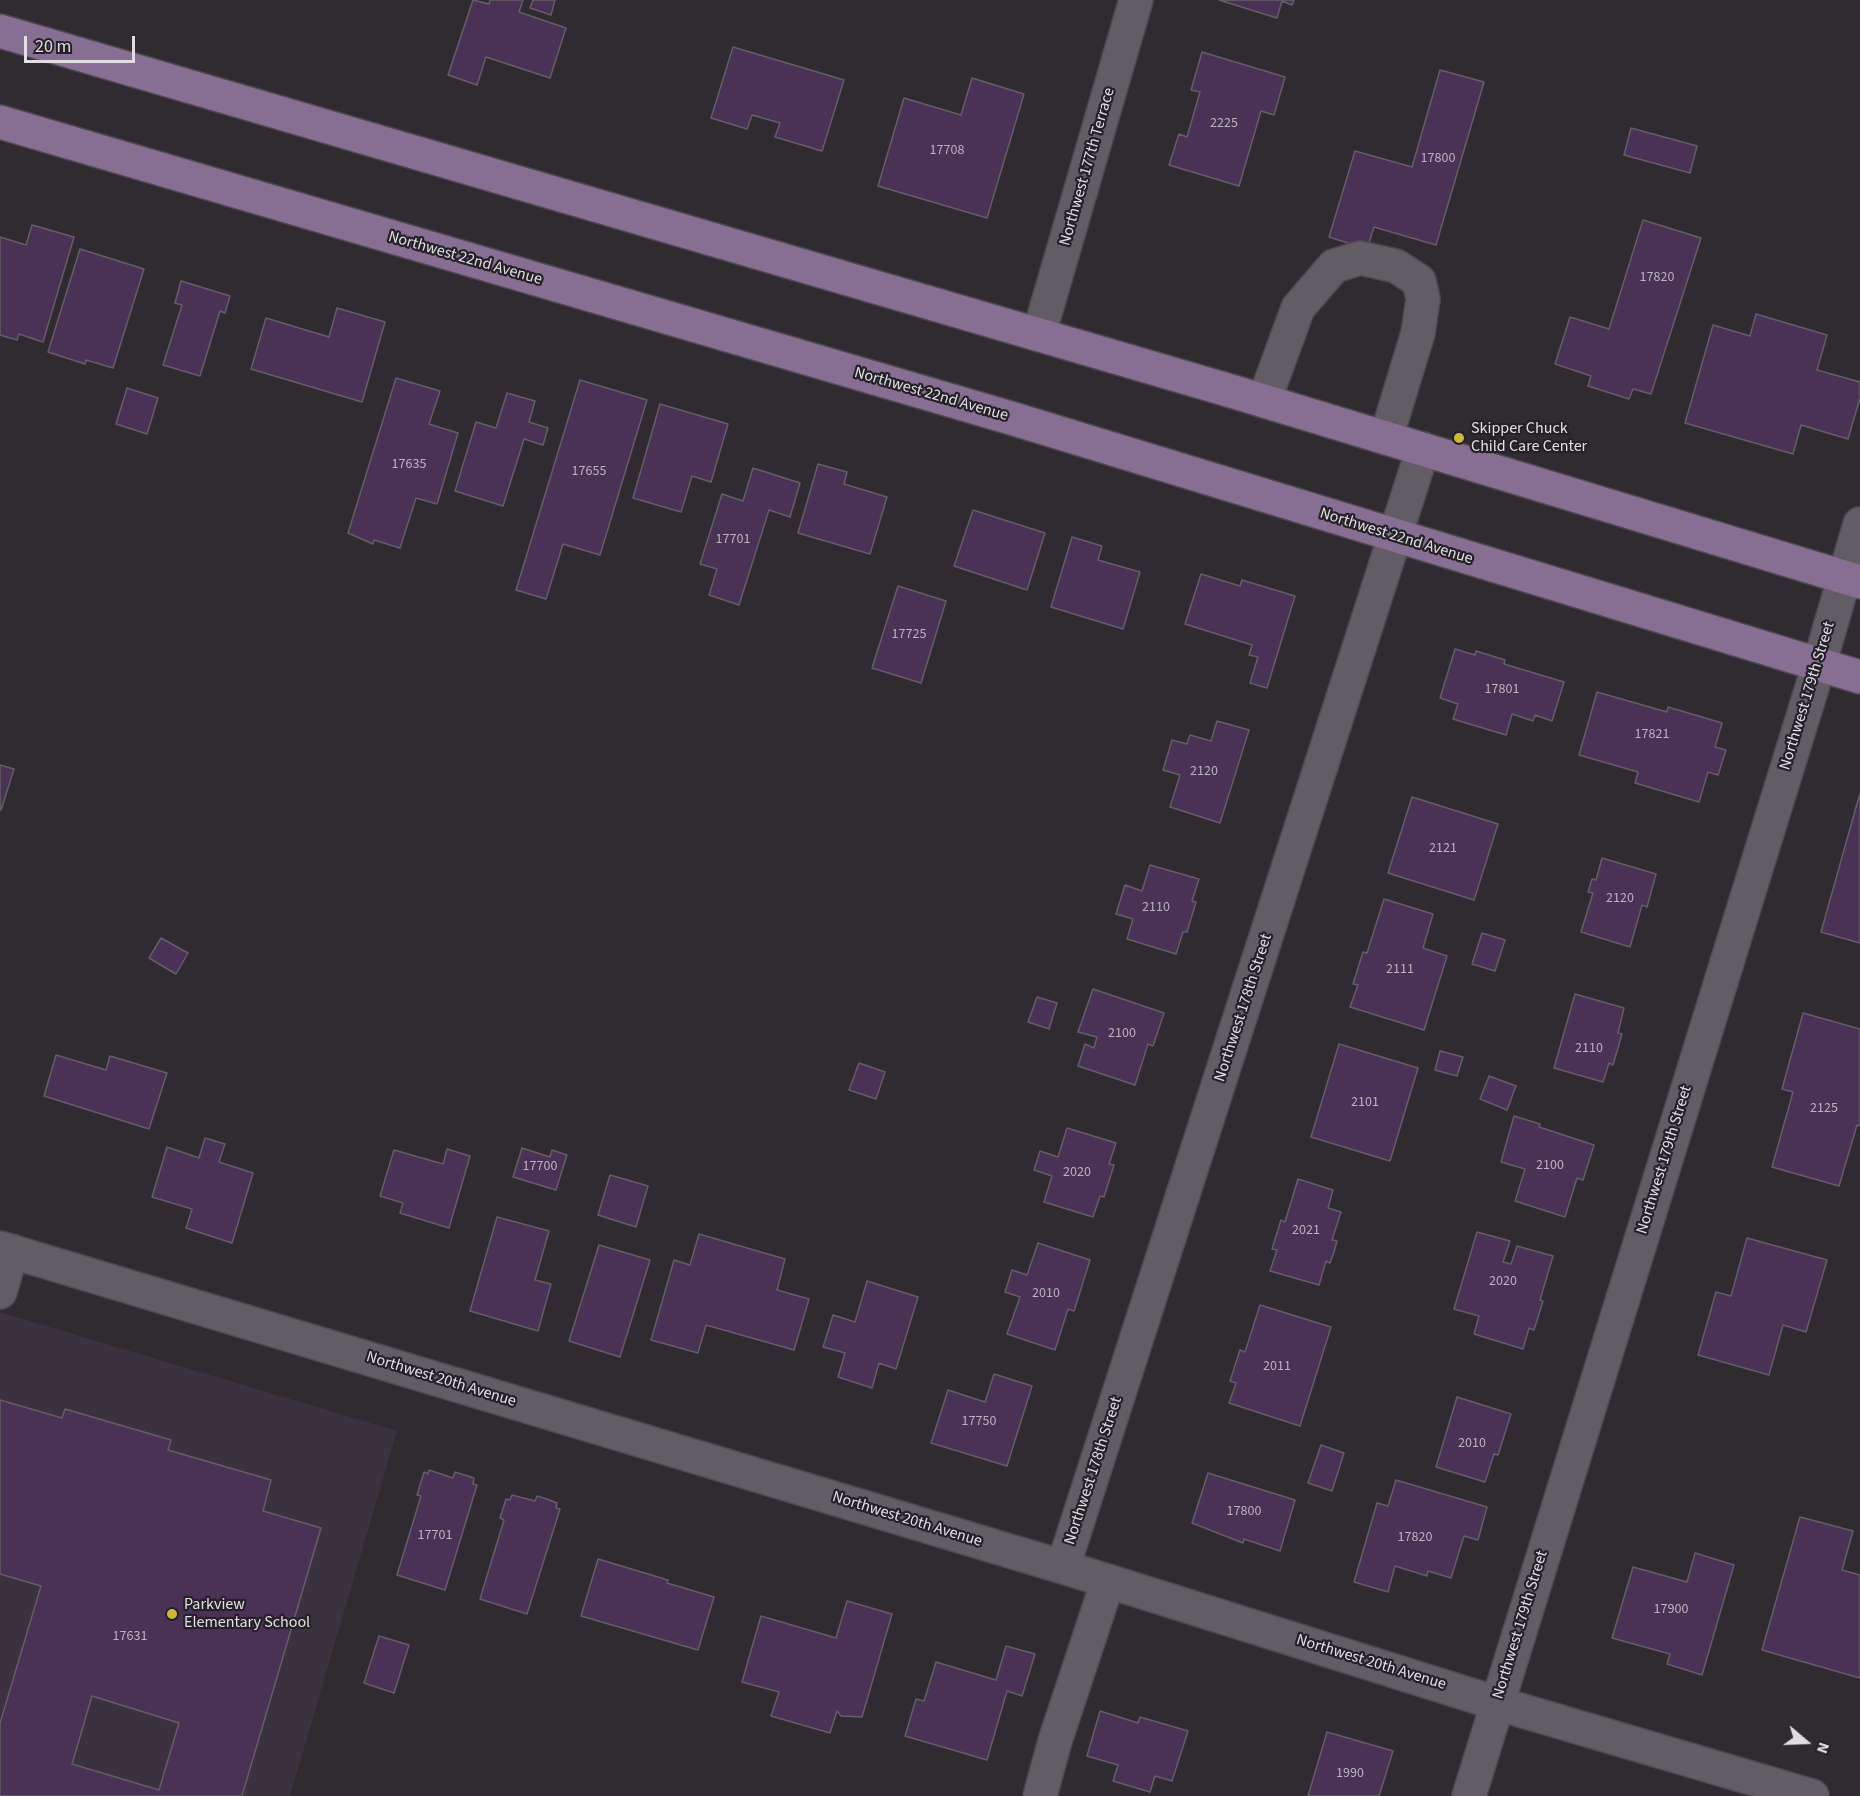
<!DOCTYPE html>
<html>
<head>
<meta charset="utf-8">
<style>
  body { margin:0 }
  #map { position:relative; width:1860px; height:1796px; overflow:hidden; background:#2f2b31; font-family:"Source Sans 3",sans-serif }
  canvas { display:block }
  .north { position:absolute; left:1776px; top:1712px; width:60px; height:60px; -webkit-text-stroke:4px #252128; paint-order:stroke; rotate:109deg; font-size:16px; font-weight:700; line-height:24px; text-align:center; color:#e1dee3 }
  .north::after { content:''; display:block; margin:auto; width:21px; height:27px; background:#e1dee3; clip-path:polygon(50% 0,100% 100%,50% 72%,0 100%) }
  .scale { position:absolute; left:24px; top:36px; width:111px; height:27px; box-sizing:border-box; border:3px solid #e1dee3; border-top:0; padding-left:8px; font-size:18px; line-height:21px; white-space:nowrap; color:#e1dee3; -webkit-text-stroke:4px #252128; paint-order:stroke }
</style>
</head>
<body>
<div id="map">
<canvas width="1860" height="1796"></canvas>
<div class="north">N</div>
<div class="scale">20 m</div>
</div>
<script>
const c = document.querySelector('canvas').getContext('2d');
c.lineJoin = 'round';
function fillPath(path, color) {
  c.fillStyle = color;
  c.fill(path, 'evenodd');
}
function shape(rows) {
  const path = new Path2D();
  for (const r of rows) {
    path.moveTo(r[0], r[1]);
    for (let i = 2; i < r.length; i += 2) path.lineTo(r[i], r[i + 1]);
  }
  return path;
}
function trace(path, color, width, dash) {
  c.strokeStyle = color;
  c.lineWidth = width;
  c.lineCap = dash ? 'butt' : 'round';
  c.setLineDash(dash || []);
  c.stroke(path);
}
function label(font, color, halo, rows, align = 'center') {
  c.font = font + ' "Source Sans 3",sans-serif';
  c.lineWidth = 4.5;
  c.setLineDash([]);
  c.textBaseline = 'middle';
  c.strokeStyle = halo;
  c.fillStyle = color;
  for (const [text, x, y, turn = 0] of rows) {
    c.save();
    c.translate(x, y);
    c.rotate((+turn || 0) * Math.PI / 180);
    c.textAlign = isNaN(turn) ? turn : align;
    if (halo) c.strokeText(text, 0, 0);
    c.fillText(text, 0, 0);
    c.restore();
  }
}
const built = shape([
  [0,1312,397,1431,290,1796,0,1796]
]);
const building = shape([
  [473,0,489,4,490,0,523,0,519,12,566,28,550,78,486,57,477,85,448,75,473,0],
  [533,0,555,0,551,15,530,8,533,0],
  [1219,0,1294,0,1292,5,1282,1,1277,18,1219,0],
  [733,47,844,80,822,151,775,137,780,123,752,115,747,129,711,118,733,47],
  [1202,52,1285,77,1274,115,1261,111,1239,186,1169,165,1179,134,1187,137,1200,92,1191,90,1202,52],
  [1440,70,1484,82,1436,245,1374,227,1367,249,1329,237,1355,151,1412,167,1440,70],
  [972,78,1024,94,987,218,878,186,904,98,961,115,972,78],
  [1631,128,1697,146,1690,173,1624,155,1631,128],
  [1643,220,1701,238,1651,394,1633,389,1629,399,1588,386,1591,376,1555,364,1570,317,1609,329,1643,220],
  [32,225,74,237,43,342,19,334,17,340,0,335,0,237,26,245,32,225],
  [80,249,144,269,113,368,86,360,85,364,48,352,80,249],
  [181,281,230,296,225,313,220,311,200,376,163,365,182,305,175,303,181,281],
  [337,308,385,322,362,402,251,369,266,318,329,337,337,308],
  [1756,314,1827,335,1817,370,1860,382,1860,398,1848,439,1801,425,1793,454,1685,423,1713,325,1750,336,1756,314],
  [396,378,440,391,429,424,458,433,437,504,416,498,400,548,374,540,373,544,348,533,396,378],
  [580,380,647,400,600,555,563,544,546,599,516,590,580,380],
  [127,388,158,398,147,434,116,424,127,388],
  [507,393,535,401,529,422,548,428,543,445,524,439,503,506,455,491,476,422,496,428,507,393],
  [660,404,728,424,711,482,692,476,681,512,633,498,660,404],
  [818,464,847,472,844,484,887,497,870,554,798,533,818,464],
  [753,468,800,483,790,517,769,510,739,605,709,595,717,569,700,564,722,494,743,501,753,468],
  [973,510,1045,533,1027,590,954,566,973,510],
  [1072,537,1102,546,1098,560,1140,572,1123,629,1051,607,1072,537],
  [1201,574,1240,586,1242,580,1295,596,1267,688,1250,683,1258,657,1249,655,1252,645,1185,624,1201,574],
  [898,586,946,601,921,683,872,668,898,586],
  [1455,649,1475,655,1476,651,1505,660,1504,664,1564,682,1552,721,1535,715,1533,721,1512,714,1506,735,1453,719,1458,704,1440,698,1455,649],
  [1597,692,1667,712,1668,707,1722,723,1715,747,1726,750,1718,775,1708,772,1699,802,1635,783,1638,772,1579,755,1597,692],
  [1217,721,1249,730,1220,823,1170,807,1180,775,1163,770,1172,740,1187,744,1190,735,1211,741,1217,721],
  [0,765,14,769,1,810,0,810,0,765],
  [1860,793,1860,943,1821,932,1860,793],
  [1412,797,1498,824,1474,900,1388,873,1412,797],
  [1602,858,1656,874,1647,907,1642,905,1630,947,1581,932,1593,893,1588,892,1592,879,1596,880,1602,858],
  [1150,865,1199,879,1192,901,1196,902,1187,932,1183,932,1176,954,1127,939,1133,919,1116,914,1125,885,1142,891,1150,865],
  [1384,899,1433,914,1423,948,1447,956,1424,1030,1350,1007,1358,985,1353,984,1363,952,1367,953,1384,899],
  [1482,933,1505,940,1495,971,1472,964,1482,933],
  [161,938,188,953,176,974,149,958,161,938],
  [1093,989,1164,1013,1153,1046,1148,1044,1135,1085,1078,1066,1085,1044,1094,1048,1097,1037,1078,1032,1093,989],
  [1575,994,1624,1008,1618,1033,1622,1034,1613,1065,1609,1063,1603,1082,1554,1068,1575,994],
  [1037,997,1057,1003,1049,1029,1028,1022,1037,997],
  [1803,1013,1860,1029,1860,1126,1857,1125,1839,1186,1772,1167,1793,1092,1782,1089,1803,1013],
  [1339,1044,1418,1068,1390,1161,1311,1137,1339,1044],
  [1440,1051,1463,1057,1457,1076,1435,1070,1440,1051],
  [56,1055,106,1070,110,1056,167,1073,149,1129,44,1096,56,1055],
  [859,1063,885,1072,876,1099,849,1090,859,1063],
  [1489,1076,1516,1086,1507,1110,1480,1099,1489,1076],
  [1514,1116,1540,1124,1539,1127,1594,1145,1583,1180,1577,1178,1565,1217,1515,1201,1525,1169,1501,1162,1514,1116],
  [1067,1128,1116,1143,1109,1164,1114,1165,1104,1197,1100,1196,1093,1217,1044,1202,1052,1176,1034,1170,1040,1151,1058,1157,1067,1128],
  [205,1138,225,1144,219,1162,253,1173,232,1243,186,1228,192,1209,152,1197,167,1147,199,1158,205,1138],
  [522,1148,550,1157,552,1150,567,1155,556,1190,513,1177,522,1148],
  [447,1149,470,1156,449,1228,400,1213,403,1203,380,1196,394,1150,443,1164,447,1149],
  [610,1175,648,1186,636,1227,598,1215,610,1175],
  [1298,1179,1333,1190,1328,1208,1341,1212,1332,1240,1337,1241,1334,1252,1330,1263,1326,1261,1319,1285,1270,1271,1277,1250,1272,1249,1281,1220,1285,1222,1298,1179],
  [497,1217,549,1231,535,1280,551,1284,538,1331,470,1311,497,1217],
  [1477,1232,1510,1241,1503,1262,1511,1264,1517,1246,1553,1256,1540,1300,1543,1301,1534,1330,1529,1328,1523,1349,1474,1334,1479,1316,1454,1309,1477,1232],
  [699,1234,785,1259,777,1290,809,1299,794,1350,706,1325,698,1353,651,1340,674,1260,690,1265,699,1234],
  [1747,1238,1827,1260,1806,1332,1783,1325,1769,1375,1698,1355,1716,1292,1731,1296,1747,1238],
  [1038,1243,1090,1260,1074,1311,1068,1309,1055,1350,1007,1334,1020,1297,1005,1292,1012,1270,1027,1275,1038,1243],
  [599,1245,650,1260,620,1357,569,1341,599,1245],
  [867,1281,918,1297,896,1369,879,1363,872,1388,838,1377,845,1353,823,1347,833,1315,855,1322,867,1281],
  [1260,1305,1331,1327,1300,1426,1229,1403,1236,1383,1230,1381,1240,1350,1245,1352,1260,1305],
  [994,1374,1032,1386,1007,1466,931,1443,948,1390,985,1402,994,1374],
  [1457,1397,1511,1414,1498,1455,1494,1454,1485,1482,1436,1467,1457,1397],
  [0,1400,62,1418,65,1409,171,1440,168,1450,271,1480,263,1511,321,1528,242,1796,0,1796,0,1723,41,1586,0,1574,0,1400],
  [92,1696,179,1723,159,1790,72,1764,92,1696],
  [1321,1445,1344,1453,1332,1491,1308,1483,1321,1445],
  [429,1470,453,1478,455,1472,474,1478,473,1484,477,1485,445,1590,397,1575,421,1496,417,1495,424,1472,428,1474,429,1470],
  [1208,1473,1295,1500,1280,1551,1244,1539,1243,1543,1192,1523,1208,1473],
  [1396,1480,1487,1507,1478,1540,1464,1536,1451,1578,1428,1571,1427,1576,1395,1566,1388,1592,1354,1582,1377,1503,1388,1506,1396,1480],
  [512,1495,535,1501,537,1496,547,1499,557,1503,556,1508,560,1509,527,1614,480,1599,504,1520,500,1518,506,1499,510,1500,512,1495],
  [1800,1517,1853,1531,1842,1570,1860,1575,1860,1678,1762,1650,1800,1517],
  [1695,1553,1734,1565,1702,1675,1667,1664,1670,1654,1612,1638,1633,1567,1687,1582,1695,1553],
  [598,1559,668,1580,667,1583,714,1597,698,1650,581,1616,598,1559],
  [847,1601,892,1614,862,1717,841,1716,837,1711,830,1733,771,1716,779,1692,742,1682,761,1616,836,1638,847,1601],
  [379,1636,409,1645,394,1693,364,1683,379,1636],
  [1006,1646,1035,1654,1022,1696,1007,1691,987,1760,905,1736,916,1699,924,1701,936,1662,996,1680,1006,1646],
  [1100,1711,1138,1723,1140,1717,1188,1731,1172,1781,1155,1776,1150,1792,1113,1781,1118,1765,1087,1756,1100,1711],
  [1327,1732,1393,1751,1379,1796,1308,1796,1327,1732]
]);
const minor = shape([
  [1039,334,1136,0],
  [1264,401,1298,308,1334,266,1360,258,1396,266,1419,281,1423,299,1418,333,1386,438],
  [0,1248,1063,1567,1496,1703,1812,1796],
  [0,1292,12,1251],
  [1063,1567,1423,449],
  [1040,1796,1055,1741,1108,1581],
  [1469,1796,1819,665,1860,524]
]);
const major = shape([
  [0,31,1231,391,1860,582],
  [0,122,1014,419,1860,677]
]);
const markers = [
  [1459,438,6,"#cfb837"],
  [172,1614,6,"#cfb837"]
];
const numberNames = [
  ["2225",1224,124],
  ["17708",947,151],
  ["17800",1438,159],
  ["17820",1657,278],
  ["17635",409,465],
  ["17655",589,472],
  ["17701",733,540],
  ["17725",909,635],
  ["17801",1502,690],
  ["17821",1652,735],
  ["2120",1204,772],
  ["2121",1443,849],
  ["2120",1620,899],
  ["2110",1156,908],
  ["2111",1400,970],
  ["2100",1122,1034],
  ["2110",1589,1049],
  ["2101",1365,1103],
  ["2125",1824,1109],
  ["2100",1550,1166],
  ["17700",540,1167],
  ["2020",1077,1173],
  ["2021",1306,1231],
  ["2020",1503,1282],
  ["2010",1046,1294],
  ["2011",1277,1367],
  ["17750",979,1422],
  ["2010",1472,1444],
  ["17800",1244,1512],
  ["17701",435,1536],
  ["17820",1415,1538],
  ["17900",1671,1610],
  ["17631",130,1637],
  ["1990",1350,1774]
];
const streetNames = [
  ["Northwest 177th Terrace",1088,167,-74],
  ["Northwest 22nd Avenue",465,259,16],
  ["Northwest 22nd Avenue",931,395,16],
  ["Northwest 22nd Avenue",1396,537,17],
  ["Northwest 179th Street",1808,696,-73],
  ["Northwest 178th Street",1244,1008,-72],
  ["Northwest 179th Street",1665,1160,-73],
  ["Northwest 20th Avenue",441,1380,17],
  ["Northwest 178th Street",1094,1471,-72],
  ["Northwest 20th Avenue",907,1520,17],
  ["Northwest 179th Street",1521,1625,-73],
  ["Northwest 20th Avenue",1371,1663,17]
];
const poiNames = [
  ["Skipper Chuck",1471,429],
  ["Child Care Center",1471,447],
  ["Parkview",184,1605],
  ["Elementary School",184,1623]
];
fillPath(built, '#3a323e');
fillPath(building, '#4a3156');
trace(building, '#645f66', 1.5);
trace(minor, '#4c494e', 36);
trace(major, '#4c494e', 36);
trace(minor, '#625d65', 33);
trace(major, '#876f93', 33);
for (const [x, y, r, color] of markers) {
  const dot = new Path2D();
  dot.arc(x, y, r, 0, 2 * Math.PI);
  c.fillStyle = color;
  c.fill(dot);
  trace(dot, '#252128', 2);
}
label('14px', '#bbb3c0', null, numberNames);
label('16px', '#e1dee3', '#252128', streetNames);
label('16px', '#e1dee3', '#252128', poiNames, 'left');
</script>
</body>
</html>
